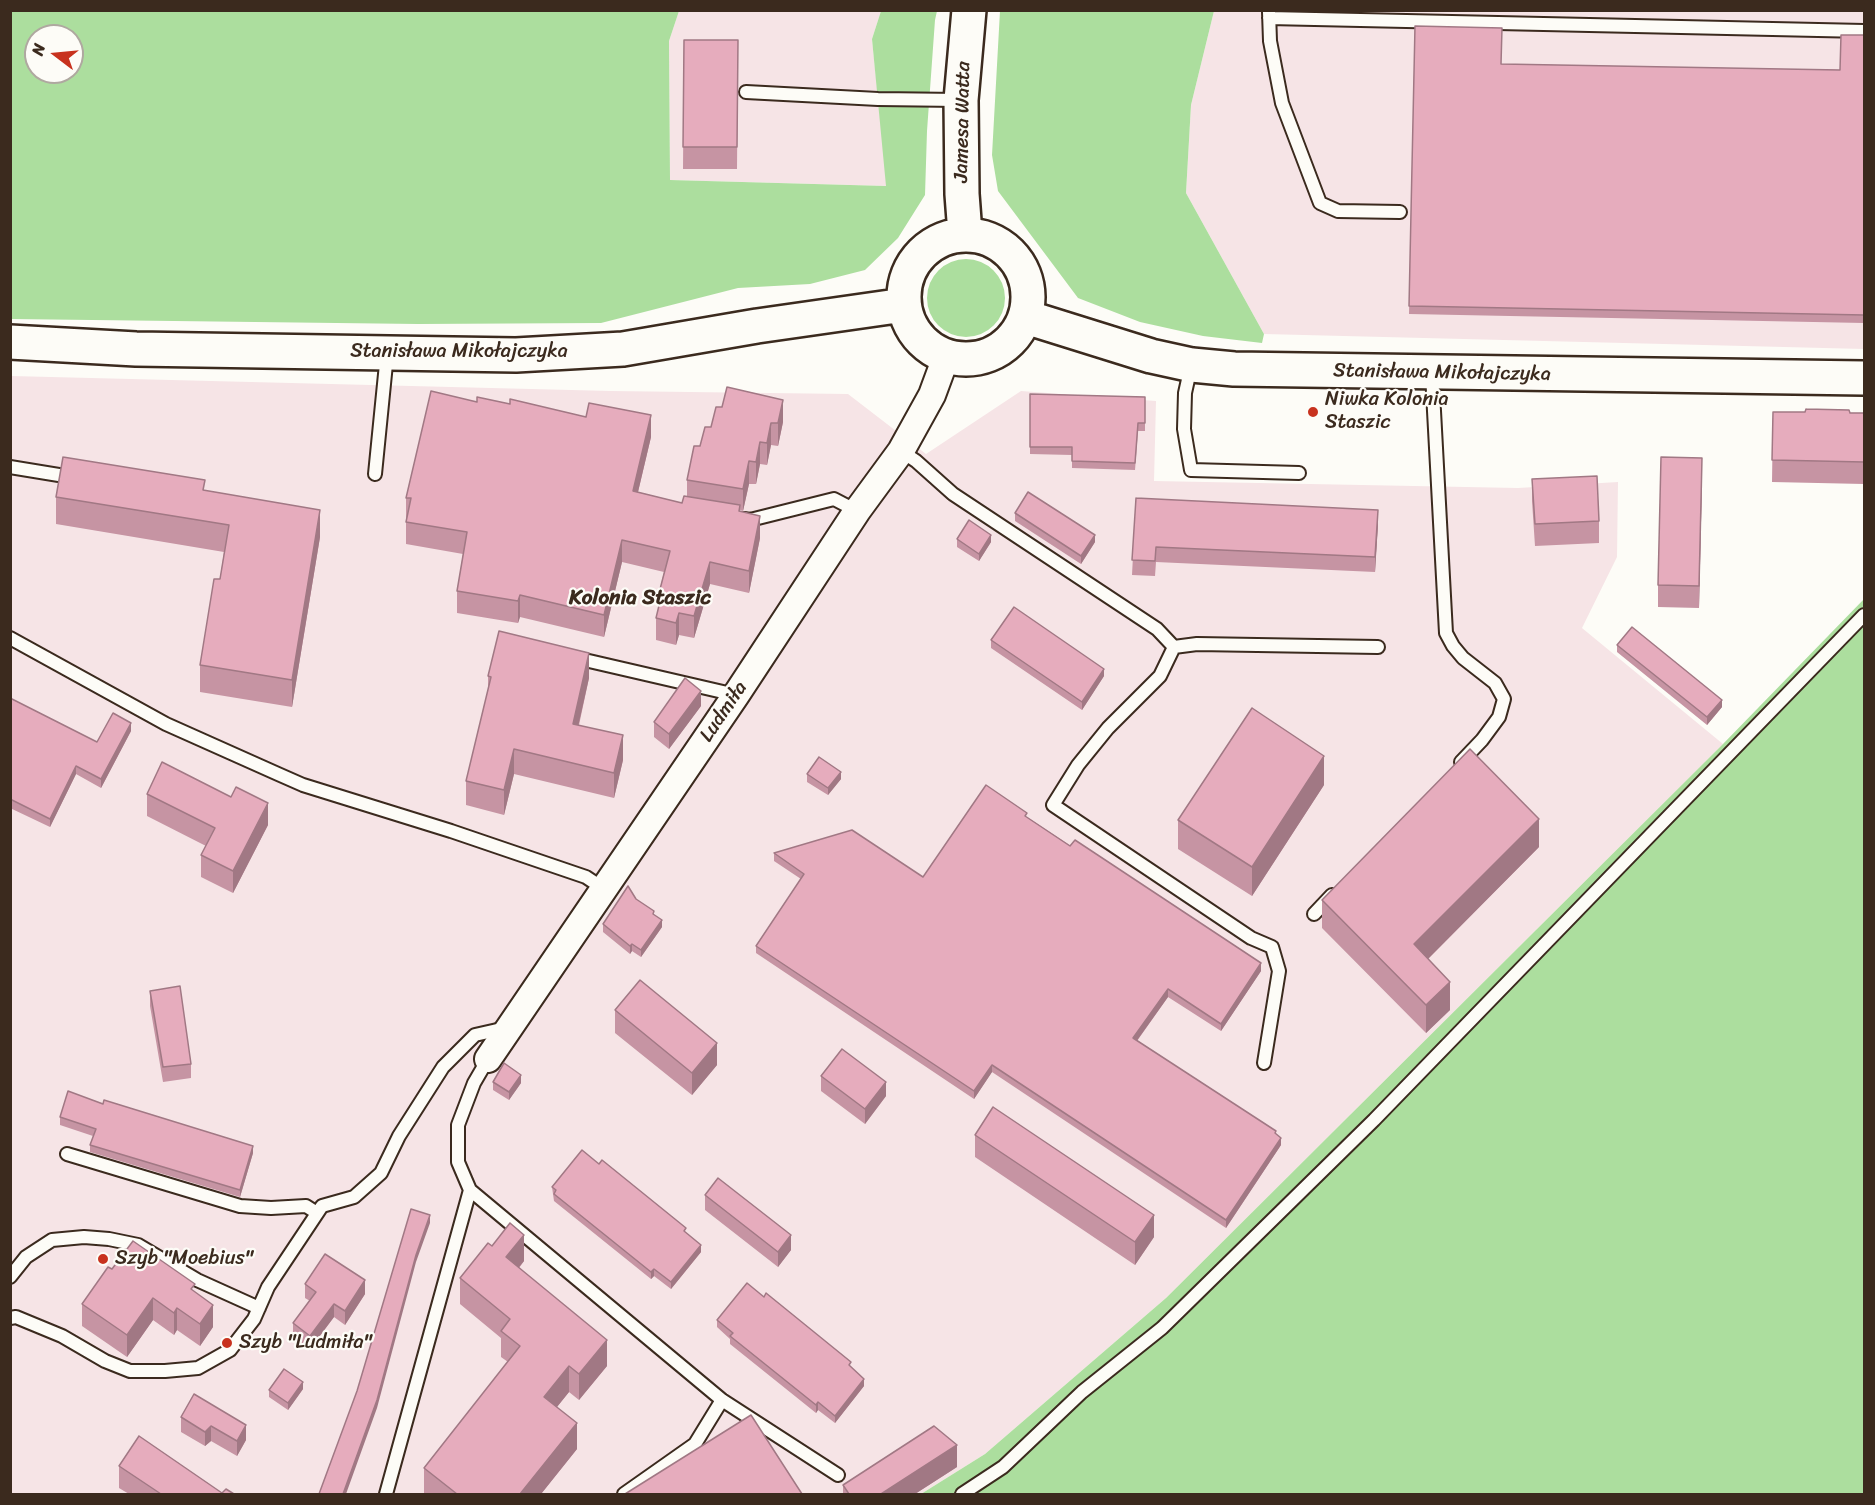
<!DOCTYPE html>
<html>
<head>
<meta charset="utf-8">
<style>
  body { margin:0 }
  #map { position:relative; width:1875px; height:1505px; overflow:hidden; background:#fdfcf7; font-family:Sriracha,sans-serif }
  canvas { display:block }
  .frame { position:absolute; inset:0; border:12px solid #3b2a1e; pointer-events:none }
  .north { position:absolute; left:24px; top:24px; width:60px; height:60px; box-sizing:border-box; background:#fdfcf7; border:2px solid #afa8a0; border-radius:50%; rotate:286deg; font-size:16px; font-weight:700; line-height:24px; text-align:center; color:#3b2a1e }
  .north::after { content:''; display:block; margin:auto; width:21px; height:27px; background:#c8321e; clip-path:polygon(50% 0,100% 100%,50% 72%,0 100%) }
</style>
</head>
<body>
<div id="map">
<canvas width="1875" height="1505"></canvas>
<div class="frame"></div>
<div class="north">N</div>
</div>
<script>
const c = document.querySelector('canvas').getContext('2d');
c.lineJoin = 'round';
function fillPath(path, color) {
  c.fillStyle = color;
  c.fill(path, 'evenodd');
}
function shape(rows) {
  const path = new Path2D();
  for (const r of rows) {
    if (r.length === 3) {
      path.moveTo(r[0] + r[2], r[1]);
      path.arc(r[0], r[1], r[2], 0, 2 * Math.PI);
      continue;
    }
    path.moveTo(r[0], r[1]);
    for (let i = 2; i < r.length; i += 2) path.lineTo(r[i], r[i + 1]);
  }
  return path;
}
function trace(path, color, width, dash) {
  c.strokeStyle = color;
  c.lineWidth = width;
  c.lineCap = dash ? 'butt' : 'round';
  c.setLineDash(dash || []);
  c.stroke(path);
}
function label(font, color, halo, rows, align = 'center') {
  c.font = font + ' Sriracha,sans-serif';
  c.lineWidth = 4.5;
  c.setLineDash([]);
  c.textBaseline = 'middle';
  c.strokeStyle = halo;
  c.fillStyle = color;
  for (const [text, x, y, turn = 0] of rows) {
    c.save();
    c.translate(x, y);
    c.rotate((+turn || 0) * Math.PI / 180);
    c.textAlign = isNaN(turn) ? turn : align;
    if (halo) c.strokeText(text, 0, 0);
    c.fillText(text, 0, 0);
    c.restore();
  }
}
const built = shape([
  [679,11,881,11,872,39,887,186,670,180,669,41],
  [1214,11,1864,11,1864,349,1264,334,1186,193,1191,105],
  [11,376,611,391,848,394,926,454,1021,391,1156,401,1154,481,1518,488,1618,482,1617,557,1582,628,1723,744,1166,1298,985,1454,921,1494,11,1494]
]);
const green = shape([
  [10,11,679,11,669,41,670,180,886,186,872,39,881,11,937,11,935,20,927,131,925,195,898,238,865,270,810,284,738,288,601,323,418,324,11,319],
  [36,36,72,36,72,72,36,72],
  [1000,11,1214,11,1191,105,1186,193,1264,334,1262,343,1203,336,1140,322,1078,298,998,191,992,155],
  [966,298,39],
  [1864,599,1864,1494,921,1494,985,1454,1166,1298,1723,744]
]);
const lane = shape([
  [1269,12,1270,41,1282,103,1320,203,1338,211,1400,212],
  [1269,18,1864,31],
  [746,92,878,99,959,100],
  [1191,366,1185,393,1184,429,1191,470,1299,473],
  [1432,374,1446,633,1453,646,1463,658,1495,683,1504,699,1499,717,1482,740,1461,762],
  [901,451,916,461,953,494,1157,629,1174,647,1160,676,1108,728,1078,765,1053,805,1251,938,1272,947,1279,971,1264,1063],
  [10,467,71,477],
  [375,474,387,354],
  [744,519,750,520,834,499,857,511],
  [10,638,166,724,278,774,303,785,451,831,586,877,604,889],
  [1174,647,1197,644,1378,647],
  [576,658,736,695],
  [1314,914,1332,895],
  [488,1059,474,1083,458,1125,458,1162,470,1190,722,1400,838,1475],
  [67,1154,240,1206,271,1208,306,1206,317,1213],
  [10,1277,26,1257,52,1240,84,1237,109,1239,138,1245,197,1280,259,1308],
  [10,1318,16,1317,62,1336,105,1361,130,1371,165,1371,198,1368,230,1350,254,1319,268,1287,322,1206,354,1197,381,1173,399,1136,443,1067,475,1035,506,1028],
  [386,1494,470,1190],
  [624,1494,695,1444,722,1400],
  [962,1494,1003,1467,1082,1392,1162,1328,1374,1120,1864,615]
]);
const street = shape([
  [488,1059,736,695,857,511,901,451,932,395,946,357]
]);
const secondary = shape([
  [965,234,962,194,961,100,969,10],
  [966,297,62],
  [1026,317,1151,356,1192,365,1234,369,1864,378],
  [10,342,136,349,516,355,623,349,757,326,904,305]
]);
const wall = shape([
  [1415,26,1501,64,1840,70,1864,35,1864,323,1409,314],
  [684,40,738,40,737,169,683,169],
  [1030,394,1145,397,1145,431,1138,431,1135,470,1072,468,1072,455,1030,454],
  [477,402,651,437,638,492,682,503,687,496,687,480,700,446,711,427,783,422,778,446,771,445,767,465,760,464,756,484,749,484,743,511,740,510,740,511,760,538,749,593,710,584,694,638,679,635,676,645,656,640,656,618,659,608,659,593,664,572,622,562,604,637,520,617,518,623,457,613,457,591,463,554,406,544,406,498],
  [1773,412,1864,413,1864,484,1772,482],
  [1532,479,1599,521,1599,543,1535,546,1532,501],
  [1702,480,1699,608,1658,607,1658,585],
  [205,490,320,537,292,707,200,692,200,665,220,579,224,552,56,524,56,497],
  [1136,498,1378,524,1375,572,1156,562,1155,576,1132,575],
  [1015,513,1095,542,1081,564,1015,521],
  [957,539,991,542,979,561,957,547],
  [991,640,1104,676,1082,710,991,648],
  [1617,645,1722,707,1707,725,1617,652],
  [488,676,589,678,579,725,623,760,614,798,514,774,504,815,466,805,466,781,488,692],
  [10,698,97,742,131,731,101,788,76,774,50,827,10,808],
  [701,706,669,749,654,737,654,722],
  [807,774,841,779,828,795,807,782],
  [1324,785,1252,896,1178,849,1178,820],
  [147,794,268,825,233,893,201,877,201,855,206,846,147,816],
  [1027,817,1261,971,1221,1031,1168,997,1137,1041,1276,1134,1281,1145,1226,1228,992,1072,974,1099,756,953,756,946,801,879,774,861,774,853,923,877],
  [1539,847,1428,959,1450,1010,1426,1033,1322,928,1322,900],
  [636,899,654,915,662,927,641,957,632,951,630,954,603,932,603,924],
  [150,991,191,1064,191,1078,163,1082,150,1006],
  [615,1010,717,1065,692,1095,615,1033],
  [821,1076,886,1096,865,1124,821,1091],
  [493,1082,521,1083,509,1100,493,1090],
  [103,1104,253,1153,240,1197,90,1152,90,1145,93,1136,60,1125,60,1117],
  [975,1135,1154,1237,1135,1265,975,1157],
  [552,1187,686,1233,701,1252,671,1289,654,1276,651,1279,554,1201],
  [705,1195,791,1250,778,1267,705,1210],
  [492,1246,524,1261,519,1268,607,1366,579,1400,569,1392,557,1407,577,1449,541,1494,424,1494,424,1468,508,1362,501,1357,501,1338,460,1304,460,1278],
  [112,1269,195,1292,213,1327,200,1346,177,1330,174,1335,153,1320,127,1357,82,1326,82,1304],
  [305,1284,365,1294,345,1325,334,1317,310,1349,293,1337,293,1323,310,1301,305,1298],
  [717,1320,851,1368,864,1386,835,1423,818,1410,816,1413,730,1344,730,1339,717,1327],
  [303,1389,288,1410,269,1397,269,1390],
  [194,1394,246,1440,237,1456,211,1441,205,1446,181,1432,181,1417],
  [119,1466,222,1493,234,1494,129,1494,119,1488],
  [957,1467,915,1494,843,1494,843,1485]
]);
const shadedWall = shape([
  [783,400,783,422,778,446,778,423],
  [651,415,651,437,633,513,633,491],
  [771,423,771,445,767,465,767,443],
  [760,442,760,464,756,484,756,462],
  [1702,458,1702,480,1699,608,1699,586],
  [749,461,749,484,743,511,743,489],
  [320,510,320,537,292,707,292,680],
  [1378,510,1378,524,1375,572,1375,557],
  [760,516,760,538,749,593,749,571],
  [991,535,991,542,979,561,979,554],
  [1095,535,1095,542,1081,564,1081,556],
  [622,540,622,562,604,637,604,615],
  [710,562,710,584,694,638,694,616],
  [520,595,520,617,518,623,518,601],
  [679,613,679,635,676,645,676,623],
  [589,653,589,678,573,749,573,724],
  [1104,669,1104,676,1082,710,1082,702],
  [701,691,701,706,669,749,669,734],
  [1722,700,1722,707,1707,725,1707,717],
  [131,723,131,731,101,788,101,779],
  [623,735,623,760,614,798,614,773],
  [514,749,514,774,504,815,504,790],
  [1324,756,1324,785,1252,896,1252,867],
  [76,766,76,774,50,827,50,819],
  [841,772,841,779,828,795,828,788],
  [268,803,268,825,233,893,233,871],
  [1539,819,1539,847,1414,973,1414,944],
  [662,920,662,927,641,957,641,950],
  [632,944,632,951,630,954,630,946],
  [1261,963,1261,971,1221,1031,1221,1024],
  [1450,982,1450,1010,1426,1033,1426,1005],
  [1168,989,1168,997,1133,1046,1133,1038],
  [717,1043,717,1065,692,1095,692,1073],
  [992,1065,992,1072,974,1099,974,1091],
  [521,1075,521,1083,509,1100,509,1092],
  [886,1082,886,1096,865,1124,865,1109],
  [1281,1138,1281,1145,1226,1228,1226,1220],
  [253,1146,253,1153,240,1197,240,1190],
  [430,1215,430,1223,416,1262,377,1408,346,1494,343,1494,416,1255],
  [1154,1215,1154,1237,1135,1265,1135,1242],
  [524,1235,524,1261,506,1283,506,1257],
  [791,1235,791,1250,778,1267,778,1252],
  [701,1245,701,1252,671,1289,671,1282],
  [654,1269,654,1276,651,1279,651,1272],
  [365,1280,365,1294,345,1325,345,1311],
  [153,1298,153,1320,127,1357,127,1335],
  [334,1304,334,1317,310,1349,310,1336],
  [213,1305,213,1327,200,1346,200,1324],
  [177,1308,177,1330,174,1335,174,1313],
  [607,1340,607,1366,579,1400,579,1374],
  [569,1366,569,1392,544,1423,544,1397],
  [864,1379,864,1386,835,1423,835,1416],
  [303,1382,303,1389,288,1410,288,1403],
  [818,1402,818,1410,816,1413,816,1405],
  [577,1423,577,1449,541,1494,520,1494],
  [246,1425,246,1440,237,1456,237,1441],
  [211,1426,211,1441,205,1446,205,1432],
  [957,1445,957,1467,915,1494,881,1494]
]);
const building = shape([
  [1415,26,1502,28,1501,64,1840,70,1841,35,1864,35,1864,315,1409,306,1415,26],
  [684,40,738,40,737,147,683,147,684,40],
  [727,387,783,400,778,423,771,423,767,443,760,442,756,462,749,461,743,489,687,480,694,446,700,446,705,427,711,427,716,407,722,407,727,387],
  [431,391,477,402,477,397,510,404,510,399,586,417,589,403,651,415,633,491,682,503,684,496,740,505,739,511,760,516,749,571,710,562,694,616,679,613,676,623,656,618,662,593,659,593,670,551,622,540,604,615,520,595,518,601,457,591,467,532,406,522,411,498,406,498,431,391],
  [1030,394,1145,397,1145,423,1138,423,1135,463,1072,461,1072,447,1030,447,1030,394],
  [1806,409,1849,410,1850,413,1864,413,1864,462,1772,460,1773,412,1805,412,1806,409],
  [63,457,205,480,203,490,320,510,292,680,200,665,214,579,220,579,229,525,56,497,63,457],
  [1661,457,1702,458,1699,586,1658,585,1661,457],
  [1597,476,1599,521,1535,524,1532,479,1597,476],
  [1028,492,1095,535,1081,556,1015,513,1028,492],
  [1136,498,1378,510,1375,557,1156,547,1155,561,1132,560,1136,498],
  [969,520,991,535,979,554,957,539,969,520],
  [1014,607,1104,669,1082,702,991,640,1014,607],
  [1632,627,1722,700,1707,717,1617,645,1632,627],
  [499,631,589,653,573,724,623,735,614,773,514,749,504,790,466,781,491,677,488,676,499,631],
  [685,678,701,691,669,734,654,722,685,678],
  [10,698,97,742,113,713,131,723,101,779,76,766,50,819,10,799,10,698],
  [1252,708,1324,756,1252,867,1178,820,1252,708],
  [1470,749,1539,819,1414,944,1450,982,1426,1005,1322,900,1470,749],
  [819,757,841,772,828,788,807,774,819,757],
  [162,762,231,797,236,787,268,803,233,871,201,855,215,828,147,794,162,762],
  [986,785,1027,813,1025,816,1070,846,1075,840,1261,963,1221,1024,1168,989,1133,1038,1276,1131,1275,1133,1281,1138,1226,1220,992,1065,974,1091,756,946,804,874,774,853,852,830,923,877,986,785],
  [628,886,636,899,654,911,653,914,662,920,641,950,632,944,630,946,603,924,628,886],
  [640,980,717,1043,692,1073,615,1010,640,980],
  [180,986,191,1064,163,1067,150,991,180,986],
  [842,1049,886,1082,865,1109,821,1076,842,1049],
  [504,1063,521,1075,509,1092,493,1082,504,1063],
  [68,1091,103,1104,104,1100,253,1146,240,1190,90,1145,96,1129,60,1117,68,1091],
  [993,1107,1154,1215,1135,1242,975,1135,993,1107],
  [582,1150,599,1164,602,1160,686,1228,684,1231,701,1245,671,1282,654,1269,651,1272,554,1194,556,1190,552,1187,582,1150],
  [718,1178,791,1235,778,1252,705,1195,718,1178],
  [411,1209,430,1215,416,1255,377,1400,343,1494,319,1494,357,1391,411,1209],
  [510,1223,524,1235,506,1257,607,1340,579,1374,569,1366,544,1397,577,1423,520,1494,457,1494,424,1468,520,1346,501,1331,510,1319,460,1278,488,1243,492,1246,510,1223],
  [133,1241,195,1284,191,1289,213,1305,200,1324,177,1308,174,1313,153,1298,127,1335,82,1304,108,1267,112,1269,133,1241],
  [325,1254,365,1280,345,1311,334,1304,310,1336,293,1323,316,1292,305,1284,325,1254],
  [747,1283,764,1297,766,1293,851,1362,849,1365,864,1379,835,1416,818,1402,816,1405,730,1336,733,1333,717,1320,747,1283],
  [284,1369,303,1382,288,1403,269,1390,284,1369],
  [194,1394,246,1425,237,1441,211,1426,205,1432,181,1417,194,1394],
  [751,1415,802,1494,625,1494,751,1415],
  [934,1426,957,1445,881,1494,849,1494,843,1485,934,1426],
  [139,1436,222,1493,226,1489,234,1494,161,1494,119,1466,139,1436]
]);
const markers = [
  [1313,412,6,"#c8321e"],
  [103,1259,6,"#c8321e"],
  [227,1343,6,"#c8321e"]
];
const streetNames = [
  ["Jamesa Watta",963,122,-89],
  ["Stanisława Mikołajczyka",459,352],
  ["Stanisława Mikołajczyka",1442,373,1],
  ["Ludmiła",724,712,-56]
];
const poiNames = [
  ["Niwka Kolonia",1325,400],
  ["Staszic",1325,423],
  ["Szyb \"Moebius\"",115,1259],
  ["Szyb \"Ludmiła\"",239,1343]
];
const neighbourhoodNames = [
  ["Kolonia Staszic",640,599]
];
fillPath(built, '#f6e4e6');
fillPath(green, '#acde9e');
trace(lane, '#3b2a1e', 16);
trace(street, '#3b2a1e', 30);
trace(secondary, '#3b2a1e', 38);
trace(lane, '#fdfcf7', 12);
trace(street, '#fdfcf7', 26);
trace(secondary, '#fdfcf7', 33);
fillPath(wall, '#c694a3');
fillPath(shadedWall, '#a17884');
fillPath(building, '#e6acbd');
trace(building, '#a17884', 1.5);
for (const [x, y, r, color] of markers) {
  const dot = new Path2D();
  dot.arc(x, y, r, 0, 2 * Math.PI);
  c.fillStyle = color;
  c.fill(dot);
  trace(dot, '#fdfcf7', 2);
}
label('20px', '#3b2a1e', '#fdfcf7', streetNames);
label('20px', '#3b2a1e', '#fdfcf7', poiNames, 'left');
label('bold 21px', '#3b2a1e', '#fdfcf7', neighbourhoodNames);
</script>
</body>
</html>
